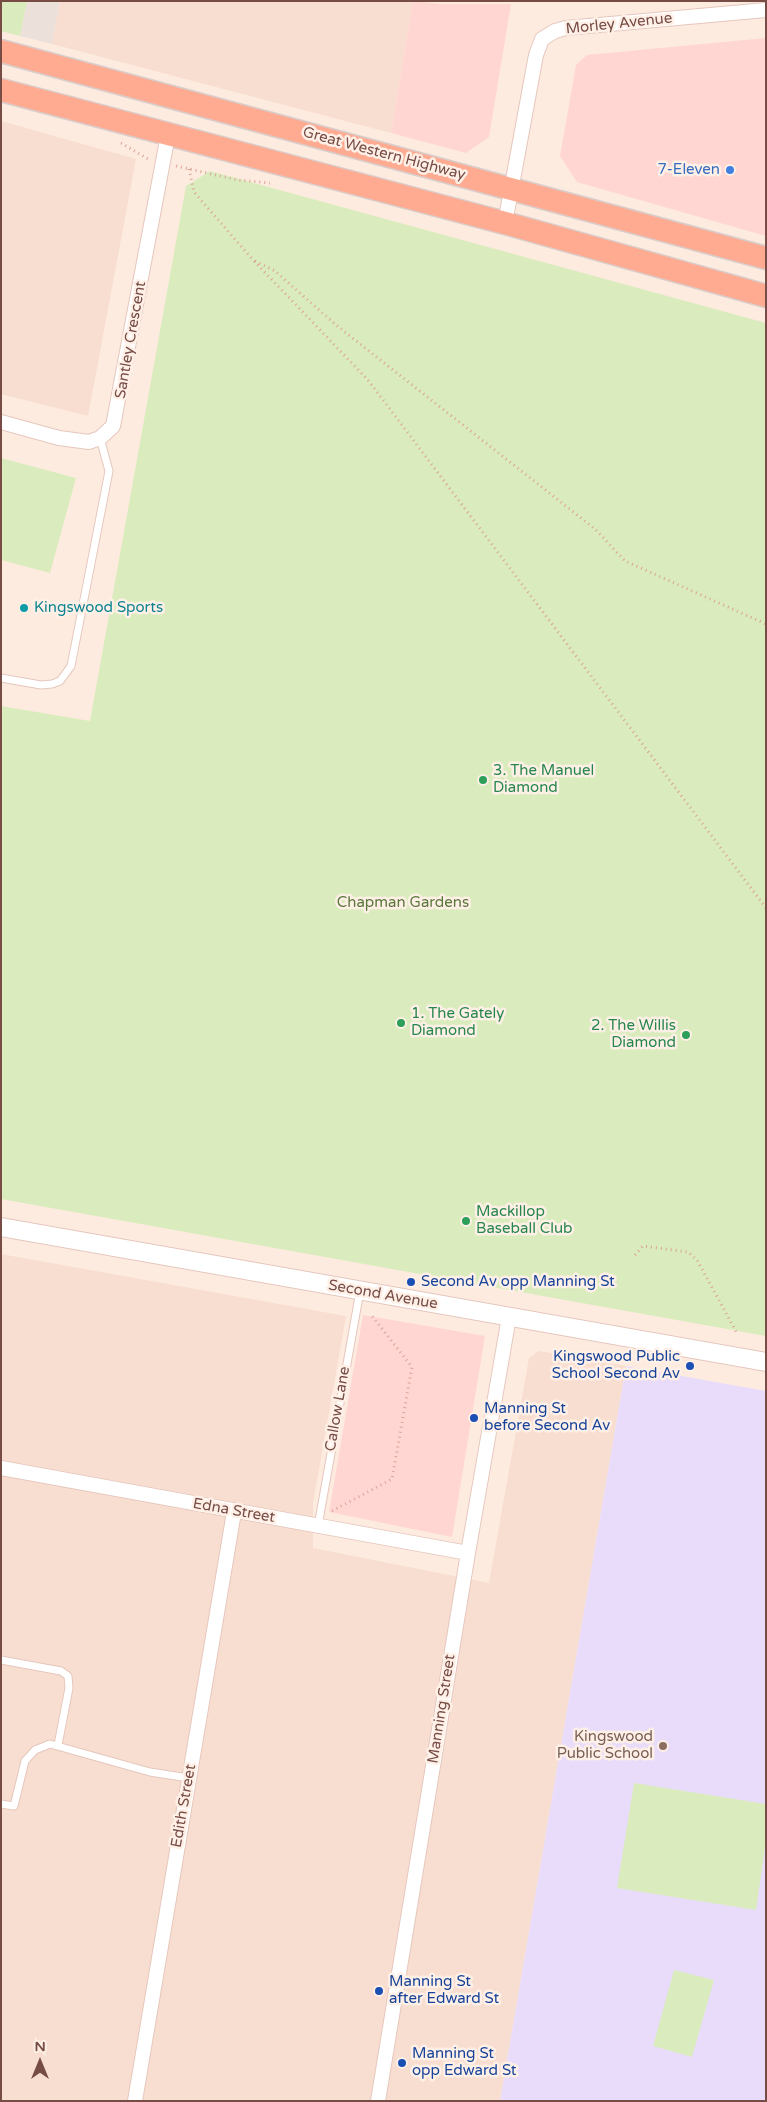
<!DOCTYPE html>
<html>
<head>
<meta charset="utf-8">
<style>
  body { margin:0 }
  #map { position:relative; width:767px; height:2102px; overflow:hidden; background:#feebdf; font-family:"Varela Round",sans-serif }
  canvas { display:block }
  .frame { position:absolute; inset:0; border:2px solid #764c45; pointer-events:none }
  .north { position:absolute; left:15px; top:2037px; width:50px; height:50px; -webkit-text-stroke:4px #fff0e7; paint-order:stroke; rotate:0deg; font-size:14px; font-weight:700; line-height:20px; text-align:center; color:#764c45 }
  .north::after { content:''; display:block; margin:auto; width:18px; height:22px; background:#764c45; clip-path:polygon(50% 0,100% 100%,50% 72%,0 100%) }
</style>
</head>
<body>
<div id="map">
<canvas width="767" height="2102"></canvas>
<div class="frame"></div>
<div class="north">N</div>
</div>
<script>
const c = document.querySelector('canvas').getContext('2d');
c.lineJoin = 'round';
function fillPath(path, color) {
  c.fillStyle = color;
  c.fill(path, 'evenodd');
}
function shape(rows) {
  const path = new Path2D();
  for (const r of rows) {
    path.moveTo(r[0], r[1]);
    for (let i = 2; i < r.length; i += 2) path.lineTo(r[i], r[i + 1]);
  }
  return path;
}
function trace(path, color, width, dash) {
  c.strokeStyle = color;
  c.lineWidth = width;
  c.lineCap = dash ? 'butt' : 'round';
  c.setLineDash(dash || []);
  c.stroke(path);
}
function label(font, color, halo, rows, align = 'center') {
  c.font = font + ' "Varela Round",sans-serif';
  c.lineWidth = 5;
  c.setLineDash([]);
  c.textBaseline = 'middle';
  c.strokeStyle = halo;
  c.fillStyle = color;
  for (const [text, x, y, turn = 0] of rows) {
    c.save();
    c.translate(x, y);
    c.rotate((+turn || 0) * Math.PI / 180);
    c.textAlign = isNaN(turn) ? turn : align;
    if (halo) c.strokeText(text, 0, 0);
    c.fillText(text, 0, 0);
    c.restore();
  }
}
const residential = shape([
  [60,1,413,1,391,133,52,44],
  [1,121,136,159,88,416,1,394],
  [1,1254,346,1316,313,1503,313,1548,489,1583,529,1358,539,1351,626,1366,500,2101,1,2101]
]);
const commercial = shape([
  [413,1,440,4,511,4,489,137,466,153,391,133],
  [766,38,766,236,577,182,560,156,576,65,587,55],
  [363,1315,485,1336,452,1537,329,1512]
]);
const industrial = shape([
  [27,1,60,1,52,44,20,36]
]);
const education = shape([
  [626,1366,766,1391,766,2101,500,2101]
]);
const green = shape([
  [1,1,27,1,20,36,1,31],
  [210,171,766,323,766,1336,1,1199,1,706,90,721,186,186],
  [1,458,76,478,50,573,1,560],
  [634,1783,766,1804,766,1841,756,1910,617,1888],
  [674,1970,714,1980,692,2057,653,2046]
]);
const path = shape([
  [121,143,148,159],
  [176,166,238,180,270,183],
  [189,169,194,192,253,260,368,380,766,908],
  [255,261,275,271,336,325,595,529,625,561,766,624],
  [635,1255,643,1246,688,1252,697,1260,738,1335],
  [332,1511,392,1479,412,1367,372,1316]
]);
const service = shape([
  [1,678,41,685,52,684,60,681,71,666,109,471,100,438],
  [318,1526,360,1291],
  [1,1660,61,1671,68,1676,69,1688,58,1745],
  [1,1804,14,1806,25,1761,35,1750,50,1744,150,1772,189,1778]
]);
const minor = shape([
  [505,223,536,55,542,39,555,31,566,28,766,10],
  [1,422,59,438,89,442,100,438,113,426,168,135],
  [1,1468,468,1553],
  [135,2101,234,1512],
  [378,2101,468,1553,509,1317]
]);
const tertiary = shape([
  [1,1227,766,1362]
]);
const trunk = shape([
  [1,51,766,258],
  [1,90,505,223,766,296]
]);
const markers = [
  [730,170,5,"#3f7fe0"],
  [24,608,5,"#0f9aa8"],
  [483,780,5,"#2e9e5b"],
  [401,1023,5,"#2e9e5b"],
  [686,1035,5,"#2e9e5b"],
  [466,1221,5,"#2e9e5b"],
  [411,1282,5,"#1a4fb4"],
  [690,1366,5,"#1a4fb4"],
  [474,1418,5,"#1a4fb4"],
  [663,1746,5,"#8d6e63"],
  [379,1991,5,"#1a4fb4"],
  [402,2063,5,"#1a4fb4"]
];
const streetNames = [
  ["Morley Avenue",619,24,-6],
  ["Great Western Highway",384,154,15],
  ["Santley Crescent",131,340,-80],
  ["Second Avenue",383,1295,10],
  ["Callow Lane",338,1409,-80],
  ["Edna Street",234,1511,10],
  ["Manning Street",442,1709,-81],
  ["Edith Street",184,1806,-80]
];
const shopNames = [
  ["7-Eleven",720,170]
];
const cultureNames = [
  ["Kingswood Sports",34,608]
];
const leisureNames = [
  ["3. The Manuel",493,771],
  ["Diamond",493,788],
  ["1. The Gately",411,1014],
  ["Diamond",411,1031],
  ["2. The Willis",676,1026,"right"],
  ["Diamond",676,1043,"right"],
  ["Mackillop",476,1212],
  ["Baseball Club",476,1229]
];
const parkNames = [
  ["Chapman Gardens",403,903]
];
const transitNames = [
  ["Second Av opp Manning St",421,1282],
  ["Kingswood Public",680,1357,"right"],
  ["School Second Av",680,1374,"right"],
  ["Manning St",484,1409],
  ["before Second Av",484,1426],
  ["Manning St",389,1982],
  ["after Edward St",389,1999],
  ["Manning St",412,2054],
  ["opp Edward St",412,2071]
];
const educationNames = [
  ["Kingswood",653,1737],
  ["Public School",653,1754]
];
fillPath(residential, '#f8ded0');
fillPath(commercial, '#ffd6d2');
fillPath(industrial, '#ece0db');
fillPath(education, '#e9dcfa');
fillPath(green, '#daecbd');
trace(service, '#e5c7bd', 9);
trace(minor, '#e5c7bd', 16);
trace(tertiary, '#e5c7bd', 20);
trace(trunk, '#d9cdcb', 25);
trace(path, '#daa398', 3, [1, 4]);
trace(service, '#fff', 7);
trace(minor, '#fff', 14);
trace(tertiary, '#fff', 18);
trace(trunk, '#feab92', 22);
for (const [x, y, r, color] of markers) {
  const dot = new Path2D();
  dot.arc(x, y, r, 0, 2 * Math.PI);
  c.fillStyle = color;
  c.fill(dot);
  trace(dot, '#fff0e7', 2);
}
label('15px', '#764c45', '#fff0e7', streetNames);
label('15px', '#366cbe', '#fff0e7', shopNames, 'right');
label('15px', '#0d838f', '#fff0e7', cultureNames, 'left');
label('15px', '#27864d', '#fff0e7', leisureNames, 'left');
label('15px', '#59773a', '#fff0e7', parkNames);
label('15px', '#164399', '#fff0e7', transitNames, 'left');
label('15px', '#785e54', '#fff0e7', educationNames, 'right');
</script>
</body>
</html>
